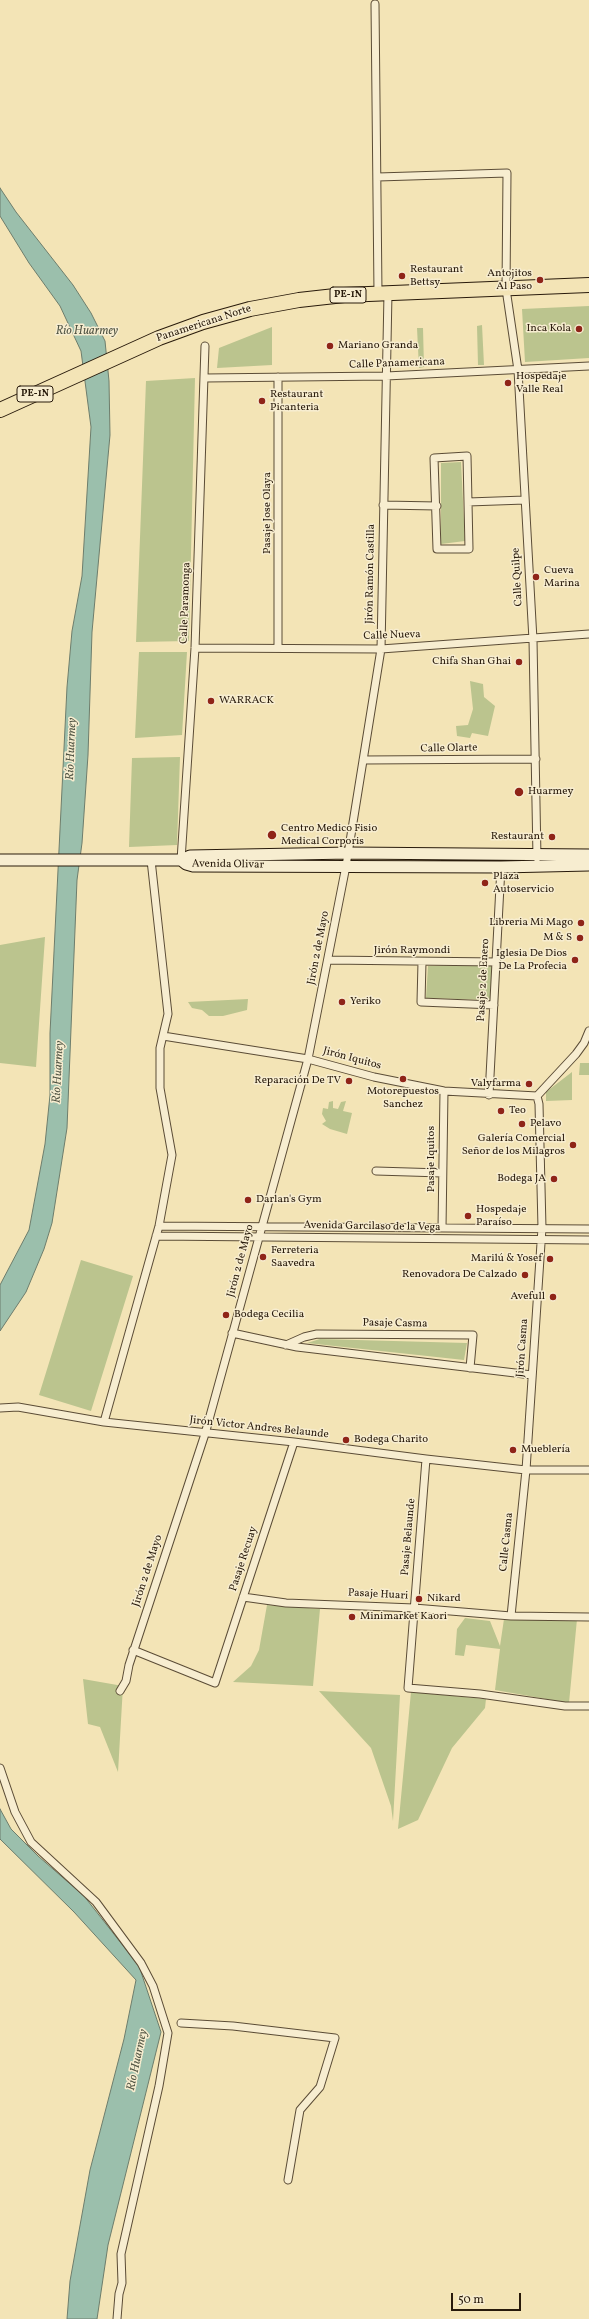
<!DOCTYPE html>
<html>
<head>
<meta charset="utf-8">
<style>
  body { margin:0 }
  #map { position:relative; width:589px; height:2319px; overflow:hidden; background:#f3e4b6; font-family:Vollkorn,serif }
  canvas { display:block }
  .scale { position:absolute; left:451px; top:2293px; width:70px; height:18px; box-sizing:border-box; border:2px solid #281a0b; border-top:0; padding-left:5px; font-size:12px; line-height:14px; white-space:nowrap; color:#281a0b; -webkit-text-stroke:3px #f7edd0; paint-order:stroke }
</style>
</head>
<body>
<div id="map">
<canvas width="589" height="2319"></canvas>
<div class="scale">50 m</div>
</div>
<script>
const c = document.querySelector('canvas').getContext('2d');
c.lineJoin = 'round';
function fillPath(path, color) {
  c.fillStyle = color;
  c.fill(path, 'evenodd');
}
function shape(rows) {
  const path = new Path2D();
  for (const r of rows) {
    path.moveTo(r[0], r[1]);
    for (let i = 2; i < r.length; i += 2) path.lineTo(r[i], r[i + 1]);
  }
  return path;
}
function trace(path, color, width, dash) {
  c.strokeStyle = color;
  c.lineWidth = width;
  c.lineCap = dash ? 'butt' : 'round';
  c.setLineDash(dash || []);
  c.stroke(path);
}
function label(font, color, halo, rows, align = 'center') {
  c.font = font + ' Vollkorn,serif';
  c.lineWidth = 3;
  c.setLineDash([]);
  c.textBaseline = 'middle';
  c.strokeStyle = halo;
  c.fillStyle = color;
  for (const [text, x, y, turn = 0] of rows) {
    c.save();
    c.translate(x, y);
    c.rotate((+turn || 0) * Math.PI / 180);
    c.textAlign = isNaN(turn) ? turn : align;
    if (halo) c.strokeText(text, 0, 0);
    c.fillText(text, 0, 0);
    c.restore();
  }
}
const green = shape([
  [589,306,589,358,525,362,522,309],
  [482,325,484,365,478,365,477,326],
  [272,327,272,365,217,368,219,348],
  [417,328,423,328,424,367,419,368],
  [195,378,189,641,136,642,146,381],
  [461,462,465,541,441,544,441,463],
  [139,652,187,652,182,735,135,738],
  [470,681,483,684,484,697,495,706,488,736,472,733,470,738,457,736,456,726,468,725,473,709],
  [180,757,177,845,129,847,132,758],
  [45,937,36,1067,0,1063,0,945],
  [492,965,490,1000,426,998,428,966],
  [248,999,247,1010,223,1016,209,1016,202,1010,192,1008,188,1002],
  [580,1063,589,1063,589,1075,579,1075],
  [572,1072,572,1100,546,1101,546,1092],
  [333,1101,333,1108,338,1109,341,1102,346,1101,343,1111,352,1113,347,1134,330,1129,322,1124,326,1121,322,1114,323,1108,328,1109,329,1102],
  [81,1260,133,1276,91,1411,39,1395],
  [320,1339,467,1343,464,1360,307,1343],
  [267,1605,320,1609,313,1686,233,1682,251,1666,259,1650],
  [465,1618,490,1621,500,1646,504,1619,577,1619,569,1703,495,1690,500,1649,466,1645,464,1656,455,1655,457,1629],
  [83,1679,123,1686,118,1772,100,1727,88,1724],
  [319,1691,400,1695,393,1821,391,1806,371,1748],
  [411,1692,486,1699,485,1708,452,1748,418,1820,398,1829]
]);
const water = shape([
  [0,188,16,212,73,285,91,313,105,341,109,381,110,435,92,632,88,755,82,843,77,880,67,1128,52,1223,44,1249,26,1292,0,1331,0,1285,29,1230,45,1144,50,1095,50,1033,67,687,72,631,82,576,91,427,81,351,60,306,29,263,0,216,0,188],
  [0,1809,11,1829,38,1856,84,1896,139,1966,161,2032,108,2245,97,2319,67,2319,70,2281,90,2170,124,2039,136,1980,74,1912,0,1839,0,1809]
]);
const street = shape([
  [375,4,378,293],
  [378,177,507,173,506,289,518,370,533,640,537,858],
  [278,377,278,648],
  [205,378,386,376,589,366],
  [467,456,469,549,437,549,434,458,467,456],
  [468,502,525,500],
  [383,505,437,506],
  [195,648,381,649,589,634],
  [363,760,536,759],
  [181,860,195,648,205,346],
  [328,960,497,962],
  [422,962,421,1002,494,1005],
  [163,1036,308,1059,374,1077,444,1091,537,1096],
  [489,1095,501,867],
  [537,1096,576,1054,584,1043,589,1031],
  [376,1171,442,1173],
  [159,1226,589,1229],
  [442,1228,444,1091],
  [156,1236,589,1240],
  [232,1333,297,1347,532,1375],
  [286,1345,304,1337,317,1334,473,1335,470,1368],
  [0,1408,18,1407,104,1422,294,1442,426,1459,526,1470,589,1470],
  [104,1422,159,1226,172,1155,160,1088,160,1048,168,1014,151,860],
  [426,1459,408,1688,480,1694,565,1706,589,1706],
  [243,1597,286,1603,414,1608,511,1616,589,1617],
  [511,1616,526,1470,542,1228,539,1104,537,1096],
  [133,1650,215,1683,294,1442],
  [120,1691,126,1681,129,1665,205,1434,308,1059,346,866,381,649,388,293],
  [0,1768,15,1812,31,1842,96,1902,141,1963,153,1986,168,2033,159,2086,121,2254,122,2283,119,2294,117,2319],
  [181,2023,233,2026,335,2038,320,2087,300,2110,288,2180]
]);
const secondary = shape([
  [0,860,181,860,190,856,349,853,589,855],
  [181,860,186,864,193,866,501,867,589,865]
]);
const highway = shape([
  [0,410,159,338,203,322,250,309,299,300,344,295,589,285]
]);
const markers = [
  [402,276,4,"#8f2418"],
  [540,280,4,"#8f2418"],
  [579,329,4,"#8f2418"],
  [330,346,4,"#8f2418"],
  [508,383,4,"#8f2418"],
  [262,401,4,"#8f2418"],
  [536,577,4,"#8f2418"],
  [519,662,4,"#8f2418"],
  [211,701,4,"#8f2418"],
  [519,792,5,"#8f2418"],
  [272,835,5,"#8f2418"],
  [552,837,4,"#8f2418"],
  [485,883,4,"#8f2418"],
  [581,923,4,"#8f2418"],
  [580,938,4,"#8f2418"],
  [575,960,4,"#8f2418"],
  [342,1002,4,"#8f2418"],
  [403,1079,4,"#8f2418"],
  [349,1081,4,"#8f2418"],
  [529,1084,4,"#8f2418"],
  [501,1111,4,"#8f2418"],
  [522,1124,4,"#8f2418"],
  [573,1145,4,"#8f2418"],
  [554,1179,4,"#8f2418"],
  [248,1200,4,"#8f2418"],
  [468,1216,4,"#8f2418"],
  [263,1257,4,"#8f2418"],
  [550,1259,4,"#8f2418"],
  [525,1275,4,"#8f2418"],
  [553,1297,4,"#8f2418"],
  [226,1315,4,"#8f2418"],
  [346,1440,4,"#8f2418"],
  [513,1450,4,"#8f2418"],
  [419,1599,4,"#8f2418"],
  [352,1617,4,"#8f2418"]
];
const shields = [
  [348,295,36],
  [35,394,36]
];
const shieldNames = [
  ["PE-1N",348,295],
  ["PE-1N",35,394]
];
const poiNames = [
  ["Restaurant",410,270],
  ["Bettsy",410,283],
  ["Antojitos",532,274,"right"],
  ["Al Paso",532,287,"right"],
  ["Inca Kola",571,329,"right"],
  ["Mariano Granda",338,346],
  ["Hospedaje",516,377],
  ["Valle Real",516,390],
  ["Restaurant",270,395],
  ["Picanteria",270,408],
  ["Cueva",544,571],
  ["Marina",544,584],
  ["Chifa Shan Ghai",511,662,"right"],
  ["WARRACK",219,701],
  ["Huarmey",528,792],
  ["Centro Medico Fisio",281,829],
  ["Medical Corporis",281,842],
  ["Restaurant",544,837,"right"],
  ["Plaza",493,877],
  ["Autoservicio",493,890],
  ["Libreria Mi Mago",573,923,"right"],
  ["M & S",572,938,"right"],
  ["Iglesia De Dios",567,954,"right"],
  ["De La Profecia",567,967,"right"],
  ["Yeriko",350,1002],
  ["Reparación De TV",341,1081,"right"],
  ["Valyfarma",521,1084,"right"],
  ["Motorepuestos",403,1092,"center"],
  ["Sanchez",403,1105,"center"],
  ["Teo",509,1111],
  ["Pelavo",530,1124],
  ["Galería Comercial",565,1139,"right"],
  ["Señor de los Milagros",565,1152,"right"],
  ["Bodega JA",546,1179,"right"],
  ["Darlan's Gym",256,1200],
  ["Hospedaje",476,1210],
  ["Paraíso",476,1223],
  ["Ferreteria",271,1251],
  ["Saavedra",271,1264],
  ["Marilú & Yosef",542,1259,"right"],
  ["Renovadora De Calzado",517,1275,"right"],
  ["Avefull",545,1297,"right"],
  ["Bodega Cecilia",234,1315],
  ["Bodega Charito",354,1440],
  ["Mueblería",521,1450],
  ["Nikard",427,1599],
  ["Minimarket Kaori",360,1617]
];
const streetNames = [
  ["Panamericana Norte",204,324,-18],
  ["Calle Panamericana",397,364,-2],
  ["Pasaje Jose Olaya",268,513,-90],
  ["Jirón Ramón Castilla",371,574,-89],
  ["Calle Quilpe",518,577,-93],
  ["Calle Paramonga",186,603,-88],
  ["Calle Nueva",392,636,-2],
  ["Calle Olarte",449,749,-1],
  ["Avenida Olivar",228,865,1],
  ["Jirón 2 de Mayo",319,948,-79],
  ["Jirón Raymondi",412,951],
  ["Pasaje 2 de Enero",484,980,-87],
  ["Jirón Iquitos",352,1059,15],
  ["Pasaje Iquitos",432,1159,-90],
  ["Avenida Garcilaso de la Vega",372,1227,1],
  ["Jirón 2 de Mayo",241,1261,-75],
  ["Pasaje Casma",395,1324,1],
  ["Jirón Casma",523,1348,-86],
  ["Jirón Victor Andres Belaunde",259,1428,6],
  ["Pasaje Belaunde",409,1537,-85],
  ["Calle Casma",507,1542,-84],
  ["Pasaje Recuay",244,1559,-72],
  ["Jirón 2 de Mayo",148,1571,-72],
  ["Pasaje Huari",378,1595,3]
];
const waterNames = [
  ["Río Huarmey",87,332],
  ["Río Huarmey",72,749,-88],
  ["Río Huarmey",59,1072,-87],
  ["Río Huarmey",138,2060,-78]
];
fillPath(green, '#bbc48e');
fillPath(water, '#9bbfac');
trace(water, '#6d7d6c', 1);
trace(street, '#5b4c36', 9);
trace(secondary, '#281a0b', 13);
trace(highway, '#281a0b', 16);
trace(street, '#f7edd0', 7);
trace(secondary, '#f7edd0', 11);
trace(highway, '#f3e4b6', 14);
for (const [x, y, r, color] of markers) {
  const dot = new Path2D();
  dot.arc(x, y, r, 0, 2 * Math.PI);
  c.fillStyle = color;
  c.fill(dot);
  trace(dot, '#f7edd0', 1.5);
}
for (const [x, y, w] of shields) {
  const box = new Path2D();
  box.roundRect(x - w / 2, y - 8, w, 16, 3);
  c.fillStyle = '#f7edd0';
  c.fill(box);
  trace(box, '#281a0b', 1);
}
label('bold 10px', '#281a0b', null, shieldNames);
label('11px', '#281a0b', '#f7edd0', poiNames, 'left');
label('11px', '#281a0b', '#f7edd0', streetNames);
label('italic 12px', '#505443', '#f7edd0', waterNames);
</script>
</body>
</html>
